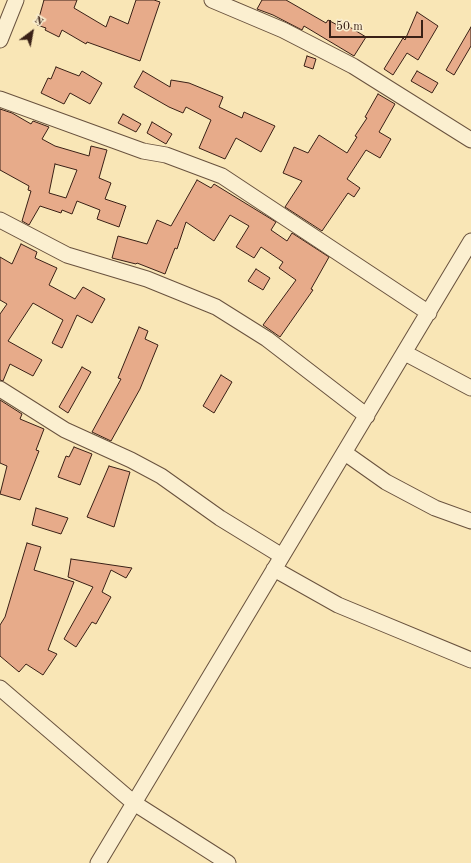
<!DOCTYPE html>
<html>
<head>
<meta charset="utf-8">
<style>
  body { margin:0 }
  #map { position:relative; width:471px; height:863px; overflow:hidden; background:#f9e6b6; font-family:"Old Standard TT",serif }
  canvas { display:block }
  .north { position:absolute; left:12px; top:12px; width:40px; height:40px; -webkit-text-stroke:3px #fbefd0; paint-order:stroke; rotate:32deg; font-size:11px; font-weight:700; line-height:16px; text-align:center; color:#392016 }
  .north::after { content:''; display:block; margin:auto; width:14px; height:18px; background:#392016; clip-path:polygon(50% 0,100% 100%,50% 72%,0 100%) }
  .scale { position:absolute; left:329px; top:20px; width:94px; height:18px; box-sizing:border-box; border:2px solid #392016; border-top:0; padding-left:5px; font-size:12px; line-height:14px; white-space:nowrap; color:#392016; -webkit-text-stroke:3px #fbefd0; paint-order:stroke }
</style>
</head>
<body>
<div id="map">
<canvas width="471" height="863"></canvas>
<div class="north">N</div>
<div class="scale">50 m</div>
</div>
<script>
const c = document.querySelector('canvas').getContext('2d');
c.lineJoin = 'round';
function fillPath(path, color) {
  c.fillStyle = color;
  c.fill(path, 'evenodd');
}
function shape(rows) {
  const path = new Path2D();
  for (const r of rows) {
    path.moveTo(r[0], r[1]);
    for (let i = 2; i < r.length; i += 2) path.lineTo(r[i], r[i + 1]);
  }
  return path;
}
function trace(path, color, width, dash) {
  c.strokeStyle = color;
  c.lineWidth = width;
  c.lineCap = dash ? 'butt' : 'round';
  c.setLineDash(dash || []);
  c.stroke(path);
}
const building = shape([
  [44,0,77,0,74,8,106,27,110,16,128,24,136,0,154,0,160,2,140,61,87,42,86,44,62,30,59,37,45,30,46,28,37,25,44,0],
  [262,0,286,0,326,23,328,20,341,27,343,23,366,37,354,56,304,26,302,30,273,15,257,9,262,0],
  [417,12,438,26,418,60,407,53,393,75,384,69,403,38,405,40,417,12],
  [471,27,471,46,454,75,446,70,471,27],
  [307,56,316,59,313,69,304,66,307,56],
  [56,67,79,76,82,71,102,83,90,104,70,93,64,104,41,93,48,78,51,79,56,67],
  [143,71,170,87,171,80,189,83,223,97,219,107,242,118,244,112,275,126,261,152,236,138,225,159,199,148,211,120,186,107,183,113,169,107,134,87,143,71],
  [417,71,438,83,432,93,411,81,417,71],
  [378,94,395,104,379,132,391,139,380,158,366,150,347,179,360,188,354,197,348,193,322,231,285,207,302,181,283,173,294,147,308,153,319,135,347,153,357,137,355,136,367,118,365,117,378,94],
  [0,109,12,113,31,124,33,121,49,127,42,139,55,146,89,156,91,146,107,150,99,178,111,183,105,199,126,206,119,227,97,219,100,210,77,201,72,214,62,210,61,213,40,206,29,225,22,221,31,191,28,190,29,186,0,170,0,109],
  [55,164,77,170,66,198,49,193,55,164],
  [123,114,141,124,136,132,118,123,123,114],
  [152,122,172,134,166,144,147,133,152,122],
  [197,180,211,188,214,184,276,222,271,230,287,241,292,233,329,257,311,289,313,290,280,337,263,325,296,280,279,268,283,262,261,247,254,258,236,247,249,226,230,215,214,241,186,222,177,249,175,248,165,274,137,263,136,264,112,258,118,236,147,244,157,220,171,226,197,180],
  [21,244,37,252,35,258,57,268,49,285,75,299,83,287,105,299,92,323,77,315,62,348,52,343,63,320,33,303,8,341,42,360,33,376,10,364,3,381,0,380,0,314,7,304,0,300,0,257,12,264,21,244],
  [256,269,270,278,263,290,248,281,256,269],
  [139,327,148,331,145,339,158,345,140,389,111,441,92,432,121,379,118,378,139,327],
  [82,367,91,372,68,413,59,407,82,367],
  [221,375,232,382,214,413,203,406,221,375],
  [0,400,22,414,20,419,44,429,36,450,39,451,20,500,0,494,7,466,0,463,0,400],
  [74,447,92,454,80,485,58,477,66,456,69,457,74,447],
  [109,466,130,472,114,527,87,517,109,466],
  [36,508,68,518,61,534,32,525,36,508],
  [27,543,41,547,34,570,74,582,48,650,57,654,43,675,26,664,19,672,0,656,0,625,5,617,27,543],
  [71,559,132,568,126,578,111,570,102,592,111,597,96,624,92,622,76,647,64,639,93,587,68,577,71,559]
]);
const minor = shape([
  [212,0,283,30,353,66,471,140],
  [0,40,16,0],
  [0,99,143,151,166,155,222,176,429,313],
  [0,220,67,255,147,279,216,307,267,339,367,416],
  [405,353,471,388],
  [0,389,65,430,131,460,161,476,220,518,282,556],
  [345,453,386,482,435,508,471,521],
  [274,569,338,605,471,660],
  [0,688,134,803,228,863],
  [98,863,471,241]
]);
fillPath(building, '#e7ab8a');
trace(building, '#392016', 1);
trace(minor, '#69523e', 17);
trace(minor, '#fbefd0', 15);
</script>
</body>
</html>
